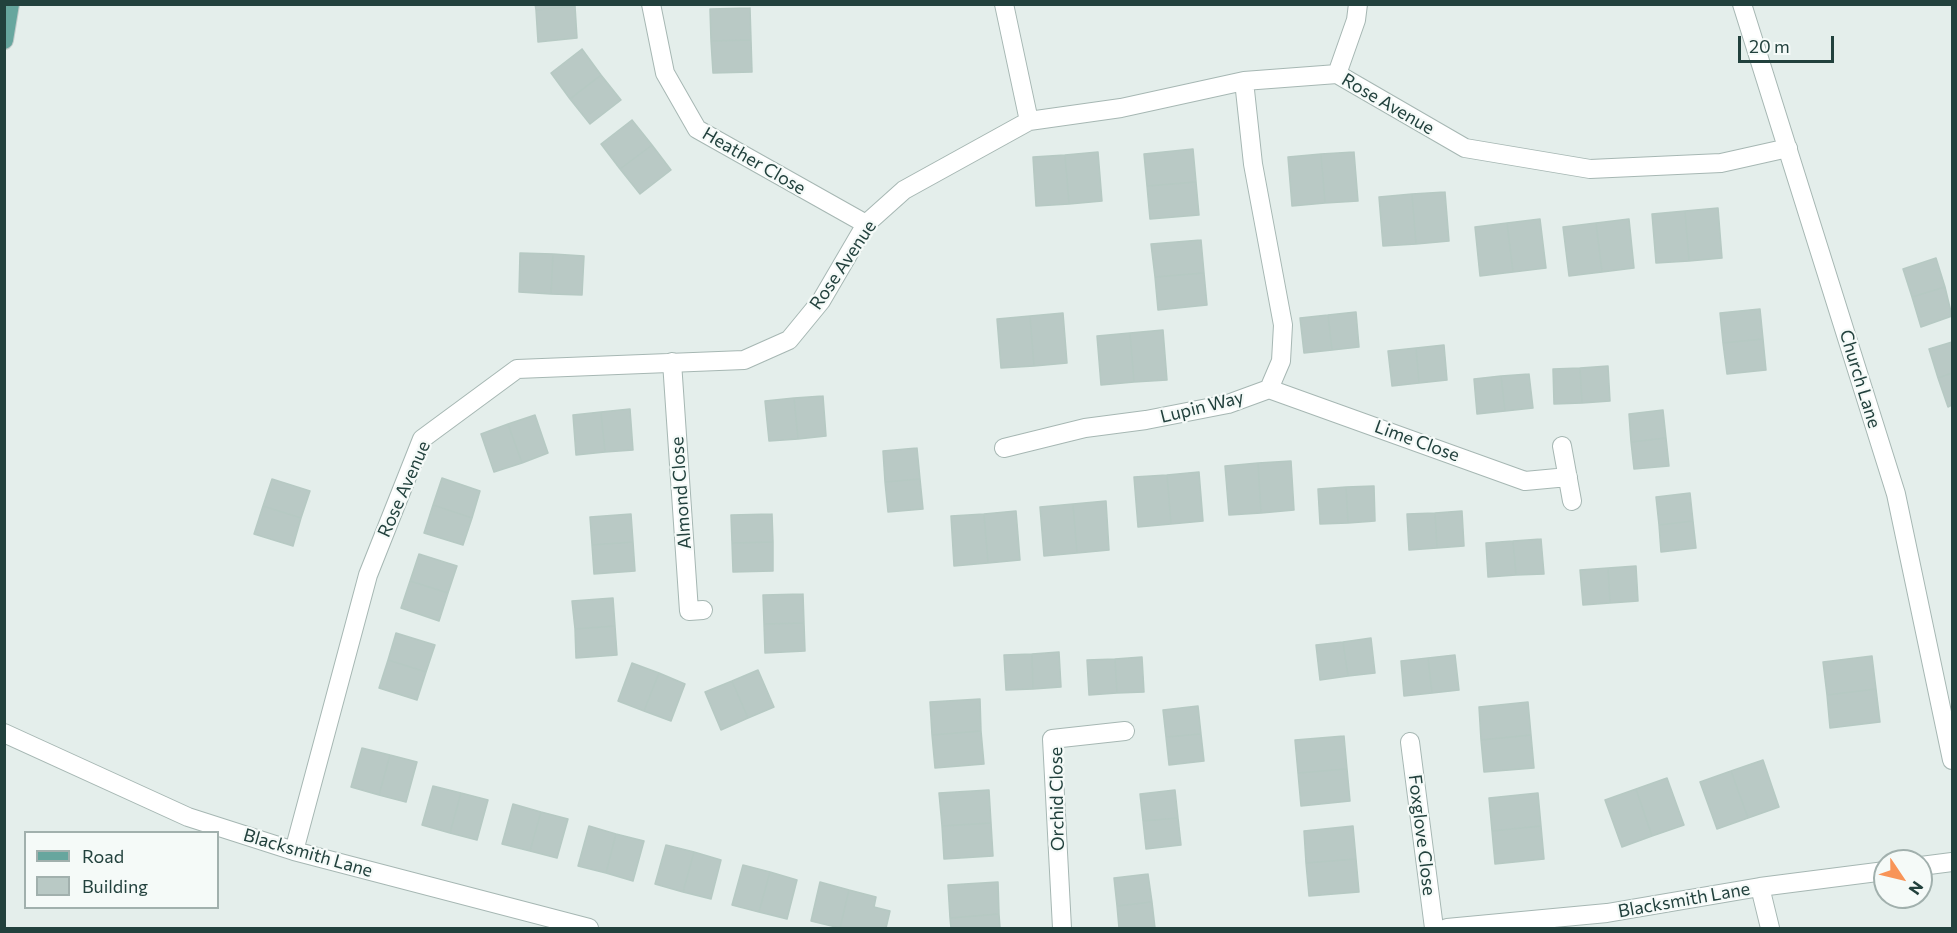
<!DOCTYPE html>
<html>
<head>
<meta charset="utf-8">
<style>
  body { margin:0 }
  #map { position:relative; width:1957px; height:933px; overflow:hidden; background:#e4eeeb; font-family:Commissioner,sans-serif }
  canvas { display:block }
  .frame { position:absolute; inset:0; border:6px solid #22413d; pointer-events:none }
  .legend { position:absolute; left:24px; top:831px; width:195px; height:78px; box-sizing:border-box; background:#f5faf8; border:2px solid #a1b0ad; margin:0; padding:8px 10px; list-style:none; font-size:18px; color:#22413d }
  .legend li { display:flex; align-items:center; gap:12px; height:30px }
  .legend b { width:30px; border:2px solid #a1b0ad }
  .north { position:absolute; left:1873px; top:849px; width:60px; height:60px; box-sizing:border-box; background:#f5faf8; border:2px solid #a1b0ad; border-radius:50%; rotate:125deg; font-size:16px; font-weight:700; line-height:24px; text-align:center; color:#22413d }
  .north::after { content:''; display:block; margin:auto; width:21px; height:27px; background:#f89458; clip-path:polygon(50% 0,100% 100%,50% 72%,0 100%) }
  .scale { position:absolute; left:1738px; top:36px; width:96px; height:27px; box-sizing:border-box; border:3px solid #22413d; border-top:0; padding-left:8px; font-size:18px; line-height:21px; white-space:nowrap; color:#22413d; -webkit-text-stroke:4px #f5faf8; paint-order:stroke }
</style>
</head>
<body>
<div id="map">
<canvas width="1957" height="933"></canvas>
<div class="frame"></div>
<ul class="legend">
<li><b style="height:8px;background:#67a69e"></b>Road</li>
<li><b style="height:16px;background:#b9c9c5"></b>Building</li>
</ul>
<div class="north">N</div>
<div class="scale">20 m</div>
</div>
<script>
const c = document.querySelector('canvas').getContext('2d');
c.lineJoin = 'round';
function fillPath(path, color) {
  c.fillStyle = color;
  c.fill(path, 'evenodd');
}
function shape(rows) {
  const path = new Path2D();
  for (const r of rows) {
    path.moveTo(r[0], r[1]);
    for (let i = 2; i < r.length; i += 2) path.lineTo(r[i], r[i + 1]);
  }
  return path;
}
function trace(path, color, width, dash) {
  c.strokeStyle = color;
  c.lineWidth = width;
  c.lineCap = dash ? 'butt' : 'round';
  c.setLineDash(dash || []);
  c.stroke(path);
}
function label(font, color, halo, rows, align = 'center') {
  c.font = font + ' Commissioner,sans-serif';
  c.lineWidth = 4.5;
  c.setLineDash([]);
  c.textBaseline = 'middle';
  c.strokeStyle = halo;
  c.fillStyle = color;
  for (const [text, x, y, turn = 0] of rows) {
    c.save();
    c.translate(x, y);
    c.rotate((+turn || 0) * Math.PI / 180);
    c.textAlign = isNaN(turn) ? turn : align;
    if (halo) c.strokeText(text, 0, 0);
    c.fillText(text, 0, 0);
    c.restore();
  }
}
const building = shape([
  [535,4,574,4,575,6,536,10,535,4],
  [575,6,577,38,538,42,536,10,575,6],
  [750,8,751,40,711,41,710,9,750,8],
  [751,40,752,72,713,73,711,41,751,40],
  [582,49,601,75,570,99,551,73,582,49],
  [601,75,621,100,590,124,570,99,601,75],
  [632,120,652,145,620,169,601,144,632,120],
  [652,145,671,170,640,194,620,169,652,145],
  [1193,149,1196,182,1147,186,1144,154,1193,149],
  [1098,152,1102,201,1069,204,1065,155,1098,152],
  [1354,152,1358,201,1325,203,1321,154,1354,152],
  [1321,154,1325,203,1292,206,1288,157,1321,154],
  [1065,155,1069,204,1036,206,1033,157,1065,155],
  [1196,182,1199,215,1150,219,1147,186,1196,182],
  [1445,192,1449,241,1416,244,1412,194,1445,192],
  [1412,194,1416,244,1383,246,1379,197,1412,194],
  [1718,208,1722,258,1689,261,1685,211,1718,208],
  [1685,211,1689,261,1656,263,1652,214,1685,211],
  [1540,219,1546,268,1513,272,1507,223,1540,219],
  [1629,219,1634,268,1602,272,1596,223,1629,219],
  [1507,223,1513,272,1480,276,1475,227,1507,223],
  [1596,223,1602,272,1569,276,1563,227,1596,223],
  [1201,240,1204,273,1155,277,1151,244,1201,240],
  [520,253,553,254,551,294,519,292,520,253],
  [553,254,584,256,582,295,551,294,553,254],
  [1936,258,1945,287,1912,297,1903,269,1936,258],
  [1204,273,1207,305,1158,310,1155,277,1204,273],
  [1945,287,1952,316,1921,327,1912,297,1945,287],
  [1760,309,1763,339,1723,343,1720,313,1760,309],
  [1356,312,1359,347,1332,350,1328,315,1356,312],
  [1063,313,1067,363,1034,366,1030,316,1063,313],
  [1328,315,1332,350,1304,353,1300,318,1328,315],
  [1030,316,1034,366,1001,368,997,319,1030,316],
  [1163,330,1167,380,1134,382,1130,333,1163,330],
  [1130,333,1134,382,1101,385,1097,336,1130,333],
  [1763,339,1766,370,1727,374,1723,343,1763,339],
  [1952,342,1952,373,1938,378,1929,349,1952,342],
  [1444,345,1447,380,1419,383,1416,348,1444,345],
  [1416,348,1419,383,1392,386,1388,351,1416,348],
  [1608,366,1610,401,1582,403,1580,368,1608,366],
  [1580,368,1582,403,1554,404,1553,369,1580,368],
  [1952,373,1952,405,1948,407,1938,378,1952,373],
  [1529,374,1533,408,1505,411,1501,376,1529,374],
  [1501,376,1505,411,1477,414,1474,379,1501,376],
  [823,396,826,436,798,439,794,398,823,396],
  [794,398,798,439,769,441,765,401,794,398],
  [630,409,633,450,605,452,601,412,630,409],
  [1663,410,1666,438,1631,442,1629,414,1663,410],
  [601,412,605,452,576,455,573,415,601,412],
  [535,415,548,453,522,463,508,424,535,415],
  [508,424,522,463,494,472,481,434,508,424],
  [1666,438,1669,466,1634,469,1631,442,1666,438],
  [917,448,920,479,885,482,883,451,917,448],
  [1291,461,1294,510,1261,513,1258,463,1291,461],
  [1258,463,1261,513,1229,515,1225,466,1258,463],
  [1199,472,1203,521,1171,524,1167,475,1199,472],
  [1167,475,1171,524,1138,527,1134,477,1167,475],
  [442,478,480,491,472,518,433,505,442,478],
  [272,479,310,491,301,518,263,506,272,479],
  [920,479,923,509,888,512,885,482,920,479],
  [1374,486,1375,521,1348,523,1346,487,1374,486],
  [1346,487,1348,523,1320,524,1318,489,1346,487],
  [1690,493,1693,521,1659,525,1656,497,1690,493],
  [1106,501,1109,550,1077,553,1073,504,1106,501],
  [1073,504,1077,553,1044,556,1040,507,1073,504],
  [433,505,472,518,463,545,424,533,433,505],
  [263,506,301,518,293,546,254,534,263,506],
  [1016,511,1020,560,988,563,984,514,1016,511],
  [1462,511,1464,546,1437,548,1435,513,1462,511],
  [1435,513,1437,548,1409,550,1407,514,1435,513],
  [631,514,633,542,592,545,590,517,631,514],
  [772,514,773,542,732,543,731,515,772,514],
  [984,514,988,563,954,566,951,516,984,514],
  [1693,521,1696,548,1661,552,1659,525,1693,521],
  [1541,539,1544,574,1516,575,1513,541,1541,539],
  [1513,541,1516,575,1488,577,1486,543,1513,541],
  [633,542,635,571,594,574,592,545,633,542],
  [773,542,773,571,733,572,732,543,773,542],
  [419,554,457,566,448,593,410,581,419,554],
  [1636,566,1638,601,1610,603,1608,568,1636,566],
  [1608,568,1610,603,1583,605,1580,570,1608,568],
  [410,581,448,593,439,621,401,608,410,581],
  [803,594,804,623,764,624,763,595,803,594],
  [613,598,615,626,575,629,572,601,613,598],
  [804,623,805,651,765,653,764,624,804,623],
  [615,626,617,655,576,658,575,629,615,626],
  [396,633,435,645,426,672,388,660,396,633],
  [1371,638,1375,673,1348,676,1343,642,1371,638],
  [1343,642,1348,676,1320,680,1316,645,1343,642],
  [1059,652,1061,687,1033,689,1032,654,1059,652],
  [1032,654,1033,689,1006,690,1004,655,1032,654],
  [1455,655,1459,690,1432,693,1428,658,1455,655],
  [1872,656,1876,689,1827,695,1823,662,1872,656],
  [1142,657,1144,692,1117,693,1115,659,1142,657],
  [1428,658,1432,693,1404,696,1401,661,1428,658],
  [1115,659,1117,693,1089,695,1087,660,1115,659],
  [388,660,426,672,417,700,379,688,388,660],
  [632,663,659,673,644,711,618,701,632,663],
  [758,670,774,707,748,718,732,681,758,670],
  [659,673,685,684,671,721,644,711,659,673],
  [732,681,748,718,721,730,705,692,732,681],
  [1876,689,1880,722,1830,728,1827,695,1876,689],
  [980,699,981,731,932,735,930,702,980,699],
  [1528,702,1531,735,1481,740,1479,707,1528,702],
  [1198,706,1201,734,1166,737,1163,710,1198,706],
  [981,731,984,764,935,768,932,735,981,731],
  [1201,734,1204,761,1169,765,1166,737,1201,734],
  [1531,735,1534,768,1484,772,1481,740,1531,735],
  [1344,736,1347,769,1298,773,1295,740,1344,736],
  [362,748,390,755,379,795,351,787,362,748],
  [390,755,417,762,406,802,379,795,390,755],
  [1763,760,1779,807,1748,818,1731,771,1763,760],
  [1347,769,1350,801,1301,806,1298,773,1347,769],
  [1731,771,1748,818,1717,829,1700,782,1731,771],
  [1667,778,1684,825,1652,836,1636,789,1667,778],
  [433,786,461,793,450,833,422,825,433,786],
  [1636,789,1652,836,1622,847,1605,800,1636,789],
  [989,790,991,823,942,826,939,793,989,790],
  [1175,790,1178,818,1143,821,1140,794,1175,790],
  [461,793,488,800,477,840,450,833,461,793],
  [1538,793,1541,826,1492,831,1489,798,1538,793],
  [513,804,541,812,530,851,502,844,513,804],
  [541,812,568,819,557,858,530,851,541,812],
  [1178,818,1181,845,1146,849,1143,821,1178,818],
  [991,823,993,856,944,859,942,826,991,823],
  [589,826,616,834,606,873,578,866,589,826],
  [1353,826,1356,859,1306,863,1304,831,1353,826],
  [1541,826,1544,859,1495,864,1492,831,1541,826],
  [616,834,644,841,633,881,606,873,616,834],
  [666,845,694,852,683,892,655,884,666,845],
  [694,852,721,860,711,899,683,892,694,852],
  [1356,859,1359,892,1309,896,1306,863,1356,859],
  [743,865,770,872,759,912,732,905,743,865],
  [770,872,797,880,787,919,759,912,770,872],
  [1148,874,1152,902,1117,906,1114,878,1148,874],
  [820,882,849,890,840,928,811,921,820,882],
  [998,882,999,914,950,918,948,885,998,882],
  [849,890,876,897,874,907,890,911,886,928,840,928,849,890],
  [1152,902,1155,928,1119,928,1117,906,1152,902],
  [999,914,1000,928,951,928,950,918,999,914]
]);
const minor = shape([
  [651,4,665,73,697,129,866,224],
  [1004,4,1029,121],
  [1742,4,1896,494,1952,760],
  [1337,74,1356,20,1358,4],
  [672,362,689,611,703,610],
  [1269,389,1525,481,1568,477],
  [1562,446,1572,501],
  [1004,448,1085,428,1146,420,1228,404,1269,389,1281,361,1283,325,1253,164,1244,81],
  [4,733,188,817,294,851,589,928],
  [1410,742,1434,928],
  [294,851,368,575,422,439,517,369,744,360,789,340,821,301,866,224,904,190,1029,121,1121,108,1244,81,1337,74,1465,148,1590,169,1721,163,1788,148],
  [1921,866,1952,862],
  [1760,887,1770,928],
  [1062,928,1052,739,1125,731],
  [1447,928,1607,913,1760,887,1885,871]
]);
const major = shape([
  [4,40,10,4]
]);
const streetNames = [
  ["Rose Avenue",1388,104,30],
  ["Heather Close",754,161,30],
  ["Rose Avenue",843,265,-56],
  ["Church Lane",1860,379,73],
  ["Lupin Way",1202,407,-14],
  ["Lime Close",1417,441,20],
  ["Rose Avenue",404,489,-66],
  ["Almond Close",681,493,-94],
  ["Orchid Close",1057,799,-91],
  ["Foxglove Close",1422,835,83],
  ["Blacksmith Lane",308,853,16],
  ["Blacksmith Lane",1684,900,-10]
];
fillPath(building, '#b9c9c5');
trace(building, '#b6c9c3', 1.5);
trace(minor, '#a6b7b3', 20);
trace(major, '#c1cac9', 20);
trace(minor, '#fff', 18);
trace(major, '#67a69e', 18);
label('18px', '#22413d', '#f5faf8', streetNames);
</script>
</body>
</html>
